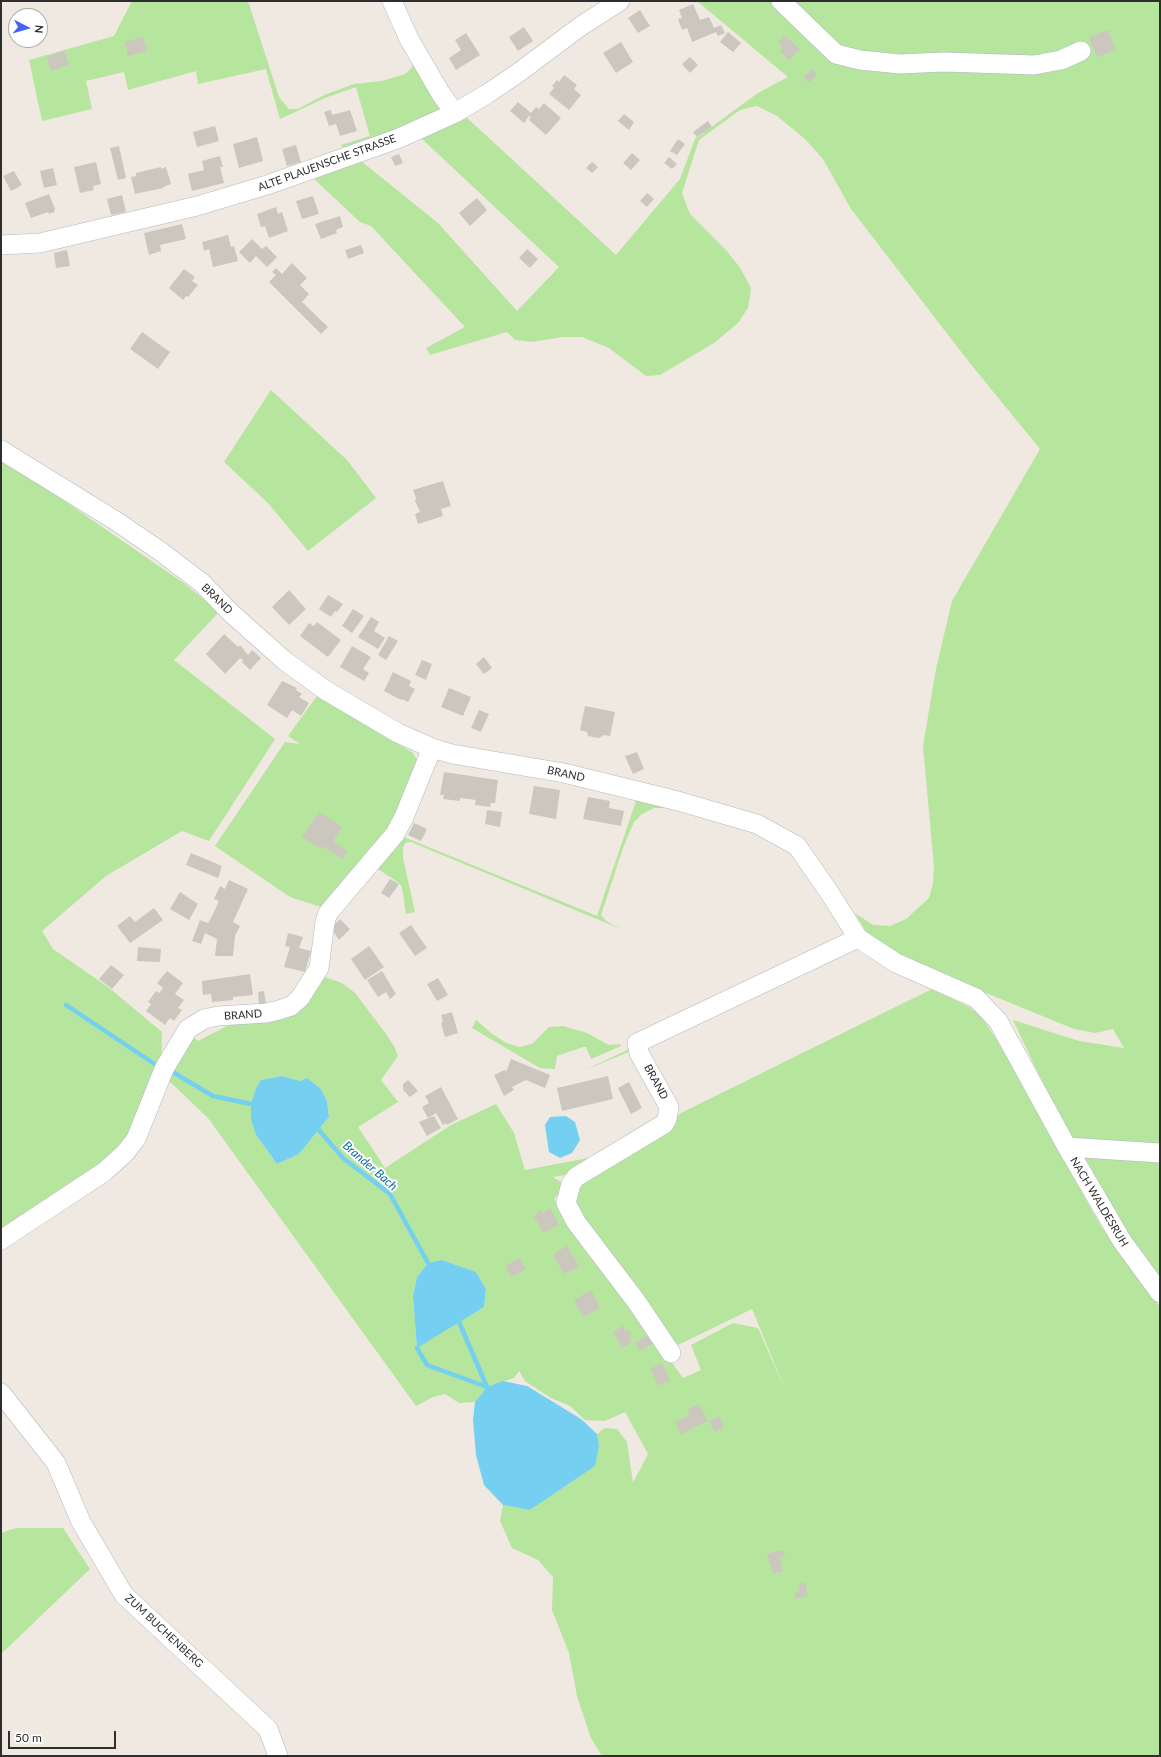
<!DOCTYPE html>
<html>
<head>
<meta charset="utf-8">
<style>
  body { margin:0 }
  #map { position:relative; width:1161px; height:1757px; overflow:hidden; background:#efe9e1; font-family:Lato,sans-serif }
  canvas { display:block }
  .frame { position:absolute; inset:0; border:2px solid #2e2e2e; pointer-events:none }
  .north { position:absolute; left:8px; top:8px; width:40px; height:40px; box-sizing:border-box; background:#fff; border:1px solid #ababab; border-radius:50%; rotate:96deg; font-size:11px; font-weight:700; line-height:16px; text-align:center; color:#2e2e2e }
  .north::after { content:''; display:block; margin:auto; width:14px; height:18px; background:#4264fb; clip-path:polygon(50% 0,100% 100%,50% 72%,0 100%) }
  .scale { position:absolute; left:8px; top:1731px; width:108px; height:18px; box-sizing:border-box; border:2px solid #2e2e2e; border-top:0; padding-left:5px; font-size:12px; line-height:14px; white-space:nowrap; color:#2e2e2e; -webkit-text-stroke:3px #fff; paint-order:stroke }
</style>
</head>
<body>
<div id="map">
<canvas width="1161" height="1757"></canvas>
<div class="frame"></div>
<div class="north">N</div>
<div class="scale">50 m</div>
</div>
<script>
const c = document.querySelector('canvas').getContext('2d');
c.lineJoin = 'round';
function fillPath(path, color) {
  c.fillStyle = color;
  c.fill(path, 'evenodd');
}
function shape(rows) {
  const path = new Path2D();
  for (const r of rows) {
    path.moveTo(r[0], r[1]);
    for (let i = 2; i < r.length; i += 2) path.lineTo(r[i], r[i + 1]);
  }
  return path;
}
function trace(path, color, width, dash) {
  c.strokeStyle = color;
  c.lineWidth = width;
  c.lineCap = dash ? 'butt' : 'round';
  c.setLineDash(dash || []);
  c.stroke(path);
}
function label(font, color, halo, rows, align = 'center') {
  c.font = font + ' Lato,sans-serif';
  c.lineWidth = 4;
  c.setLineDash([]);
  c.textBaseline = 'middle';
  c.strokeStyle = halo;
  c.fillStyle = color;
  for (const [text, x, y, turn = 0] of rows) {
    c.save();
    c.translate(x, y);
    c.rotate((+turn || 0) * Math.PI / 180);
    c.textAlign = isNaN(turn) ? turn : align;
    if (halo) c.strokeText(text, 0, 0);
    c.fillText(text, 0, 0);
    c.restore();
  }
}
const green = shape([
  [132,1,248,1,279,97,289,109,298,109,324,95,354,84,382,81,405,74,412,68,413,61,441,105,440,112,436,116,344,149,341,145,370,136,356,87,325,98,280,119,266,69,198,84,196,71,128,90,124,72,86,81,92,109,42,121,29,60,114,36],
  [697,1,1160,1,1160,1150,1069,1138,1013,1020,1079,1041,1124,1048,1113,1029,1095,1033,1074,1029,957,981,896,952,868,935,855,913,873,925,890,926,906,919,929,898,933,883,934,867,923,746,936,669,952,601,1040,449,969,362,851,209,823,159,805,139,777,116,757,106,740,110,699,140,682,193,690,214,726,250,741,269,751,288,748,308,738,323,714,343,660,375,646,376,609,348,582,337,563,337,531,342,515,340,507,332,430,355,426,348,465,327,371,226,360,222,312,177,361,161,438,223,517,311,559,267,422,139,465,116,616,255,680,179,695,139,758,93,788,77],
  [271,390,347,460,376,498,308,551,268,503,224,462],
  [1,462,50,491,108,531,185,584,219,612,174,660,275,739,209,841,182,831,106,876,42,931,53,949,108,987,162,1032,161,1073,135,1130,118,1150,1,1232],
  [317,696,412,752,417,760,387,838,321,907,290,897,215,846,285,742,300,744,288,736],
  [638,795,667,808,654,808,642,814,634,822,623,848,601,915,606,921,621,929,411,842,405,843,403,848,403,858,415,912,406,914,402,887,399,883,375,867,400,837,404,837,597,916],
  [325,977,342,983,355,993,386,1034,394,1046,398,1056,381,1080,398,1102,358,1127,385,1168,451,1125,496,1104,514,1133,525,1170,588,1158,662,1113,631,1051,585,1070,629,1049,634,1051,663,1105,665,1112,663,1118,589,1165,571,1174,553,1177,565,1185,554,1199,683,1378,701,1370,691,1345,733,1323,758,1328,788,1396,752,1309,678,1345,570,1204,573,1186,582,1174,664,1129,681,1113,932,989,969,1007,981,1016,997,1040,1099,1223,1116,1248,1160,1307,1160,1756,602,1756,591,1738,577,1696,569,1653,552,1610,553,1577,538,1560,512,1548,500,1521,503,1505,530,1510,594,1466,599,1445,597,1434,605,1428,617,1429,627,1442,633,1483,648,1454,625,1412,605,1421,585,1420,570,1406,551,1398,525,1381,519,1371,514,1378,487,1387,475,1402,459,1403,445,1394,433,1397,416,1406,208,1118,167,1079,170,1069,181,1045,190,1034,198,1041,227,1026,247,1020,270,1018,290,1012,302,1004,311,991,318,988],
  [282,1076,300,1081,307,1078,321,1089,327,1101,329,1117,299,1154,277,1164,256,1135,251,1120,251,1104,256,1088,261,1080],
  [442,1260,476,1272,486,1289,484,1307,417,1347,413,1295,417,1277,428,1263],
  [476,1020,491,1033,506,1043,520,1047,532,1044,549,1027,563,1026,587,1033,609,1045,620,1044,621,1046,591,1059,586,1047,583,1047,557,1056,555,1069,540,1068,472,1028],
  [1090,1150,1160,1154,1160,1281,1134,1249,1082,1159],
  [16,1528,63,1528,90,1569,1,1654,1,1533]
]);
const water = shape([
  [282,1076,300,1081,307,1078,321,1089,327,1101,329,1117,299,1154,277,1164,256,1135,251,1120,251,1104,256,1088,261,1080],
  [566,1116,575,1122,580,1140,572,1153,560,1158,549,1152,545,1125,550,1117],
  [442,1260,476,1272,486,1289,484,1307,417,1348,413,1296,417,1277,428,1263],
  [503,1381,527,1386,581,1419,597,1434,599,1445,595,1466,530,1510,503,1505,484,1485,476,1455,473,1420,475,1402,487,1387]
]);
const stream = shape([
  [66,1005,156,1065],
  [171,1071,213,1096,251,1104],
  [318,1129,343,1158,390,1194,428,1263],
  [459,1322,487,1387],
  [417,1348,427,1365,487,1387]
]);
const building = shape([
  [693,4,700,20,709,17,714,28,721,25,725,33,718,36,716,32,692,42,687,28,682,30,678,19,682,18,679,10],
  [640,10,650,26,638,33,628,18],
  [524,27,533,41,518,51,509,37],
  [1108,30,1116,50,1097,57,1089,37],
  [728,32,741,43,733,52,720,42],
  [466,33,480,55,456,70,449,58,461,50,455,40],
  [785,36,800,49,789,60,780,51,783,48,778,42],
  [143,37,147,51,128,56,125,42],
  [621,42,633,62,616,73,603,53],
  [65,51,69,65,51,71,47,57],
  [690,57,698,65,690,73,682,64],
  [812,69,817,75,809,83,804,77],
  [564,75,577,85,574,89,581,95,569,110,549,94,554,88,552,86,557,80,559,82],
  [518,102,531,113,536,107,539,109,544,103,561,118,546,135,529,120,531,117,529,116,524,123,510,111],
  [331,110,332,115,350,110,357,131,340,136,336,124,329,126,324,112],
  [624,114,634,122,629,130,618,121],
  [708,121,712,127,697,137,693,132],
  [215,126,219,141,197,147,193,132],
  [257,137,263,161,239,168,233,144],
  [678,139,685,144,677,155,670,151],
  [296,145,301,162,287,166,282,149],
  [119,146,126,178,118,180,110,148],
  [632,153,640,160,631,170,623,163],
  [399,154,403,163,395,166,391,157],
  [220,156,223,167,220,167,224,183,192,191,188,174,204,170,202,161],
  [669,157,677,164,672,169,664,163],
  [96,162,101,184,93,186,94,190,80,193,74,167],
  [592,162,598,167,592,173,586,168],
  [161,167,161,169,166,167,171,184,163,187,163,188,135,194,131,177,136,176,136,173],
  [53,168,57,185,44,188,40,171],
  [14,171,22,185,11,191,3,176],
  [647,193,654,199,647,207,640,201],
  [49,194,55,209,54,212,49,214,48,212,31,218,25,203],
  [122,195,126,212,111,215,107,199],
  [313,196,319,214,302,219,296,201],
  [477,198,487,210,470,226,459,213],
  [276,207,278,214,282,212,288,231,269,238,265,226,261,227,257,214],
  [340,216,343,227,336,230,337,233,321,239,315,224],
  [182,224,186,239,160,245,161,251,149,255,144,233],
  [228,235,231,247,234,246,238,261,213,267,209,249,204,251,202,242],
  [252,239,262,249,266,246,277,257,267,267,256,256,250,263,239,252],
  [361,245,364,253,348,259,345,250],
  [527,249,538,259,530,268,519,258],
  [67,250,70,266,56,268,54,253],
  [292,263,307,278,300,285,309,294,302,302,328,327,321,334,269,282,276,275,272,272,276,268,282,274],
  [184,269,195,277,192,281,198,285,188,297,186,296,183,300,169,288],
  [142,332,170,352,158,369,130,349],
  [443,481,451,506,441,509,443,516,418,524,415,514,420,512,415,501,416,498,413,490],
  [289,590,306,609,289,625,272,607],
  [328,595,343,604,337,612,335,611,331,617,319,609],
  [353,609,364,616,352,633,342,626],
  [371,617,379,622,374,631,385,638,378,649,358,637],
  [317,622,341,640,328,657,300,636,309,623,314,626],
  [224,634,238,647,240,645,248,655,252,650,261,658,250,670,242,662,243,660,240,658,225,674,206,654],
  [389,636,398,641,386,660,378,655],
  [352,646,371,657,363,669,369,673,364,681,340,667],
  [484,657,492,668,484,674,476,664],
  [422,660,432,664,426,680,415,675],
  [393,672,411,681,409,686,415,689,408,702,402,699,401,700,384,691],
  [282,681,297,688,296,690,302,694,299,697,309,703,301,716,292,710,287,718,267,705],
  [449,688,471,697,463,716,441,707],
  [585,706,615,712,610,736,604,735,599,738,588,736,587,732,580,730],
  [479,710,489,714,481,732,471,728],
  [637,752,644,769,633,774,625,756],
  [444,772,498,780,495,803,491,803,490,807,475,805,476,800,460,798,460,801,443,799,444,795,440,795],
  [534,786,560,790,556,819,529,814],
  [588,797,610,801,609,808,624,811,621,826,583,819],
  [487,810,502,812,500,827,485,824],
  [319,812,342,827,333,841,347,851,342,859,323,846,321,849,302,837],
  [414,823,427,829,421,841,408,835],
  [191,853,222,866,218,878,186,865],
  [390,879,399,884,389,898,381,893],
  [229,880,248,889,233,922,240,926,235,936,233,956,215,956,217,939,205,933,201,944,192,941,200,920,208,923,213,914,219,901,214,899,220,886,225,889],
  [180,892,198,904,189,920,170,909],
  [154,908,163,920,130,943,117,926,130,916,135,922],
  [340,919,350,929,339,940,331,928],
  [411,925,427,948,415,956,399,933],
  [288,933,303,937,299,948,311,951,305,972,284,967,290,947,285,946],
  [369,946,384,967,365,980,351,959],
  [138,947,161,949,160,962,137,961],
  [111,965,124,975,112,989,99,979],
  [167,971,183,983,175,994,184,1000,178,1008,182,1010,174,1021,170,1018,165,1025,146,1011,151,1004,148,1002,156,991,159,993,163,988,157,983],
  [382,971,396,994,390,999,386,992,378,997,367,980],
  [250,974,253,995,233,997,233,1000,212,1002,211,994,203,995,202,981],
  [438,978,448,995,437,1001,427,984],
  [264,991,266,1005,259,1006,258,992],
  [452,1012,458,1033,445,1037,441,1023,443,1022,441,1015],
  [511,1059,550,1075,545,1088,526,1080,512,1087,514,1090,504,1096,494,1075,505,1070,506,1072],
  [608,1076,613,1099,562,1111,557,1088],
  [408,1080,418,1091,410,1097,403,1090,403,1084],
  [629,1082,642,1108,631,1114,618,1088],
  [441,1087,458,1119,447,1125,446,1123,443,1125,436,1113,428,1118,422,1107,429,1103,425,1096],
  [434,1116,441,1128,427,1136,419,1122],
  [550,1208,559,1224,544,1233,534,1217,540,1209,542,1213],
  [567,1246,579,1266,564,1274,553,1254],
  [520,1258,526,1269,511,1277,505,1266],
  [591,1290,600,1308,583,1317,574,1300],
  [623,1326,626,1331,629,1330,632,1335,629,1336,632,1342,622,1348,613,1332],
  [650,1334,655,1342,640,1351,635,1343],
  [662,1363,670,1380,658,1386,650,1369],
  [699,1404,708,1421,681,1434,675,1422,690,1415,687,1410],
  [719,1416,724,1427,715,1432,709,1421],
  [783,1550,785,1556,780,1558,783,1571,773,1574,767,1554],
  [805,1582,808,1596,795,1599,794,1593,800,1592,799,1583]
]);
const minor = shape([
  [392,1,409,39,441,94,455,113],
  [781,1,836,54,860,60,900,64,944,62,1034,65,1061,60,1081,51],
  [1,245,40,243,197,206,267,185,397,139,455,113,487,94,518,73,581,26,620,1],
  [1,450,116,521,160,551,202,583,231,613,285,661,325,690,398,733,432,748,452,754,564,773,678,801,757,824,797,846,829,892,858,938,896,963,976,998,998,1021,1067,1147,1122,1241,1160,1293],
  [1067,1147,1160,1153],
  [1,1240,104,1172,125,1153,136,1139,164,1069,188,1029,204,1019,218,1016,266,1013,279,1010,291,1006,300,998,319,968,325,922,328,913,395,834,404,817,432,748],
  [671,1353,636,1301,576,1222,566,1203,571,1184,576,1177,664,1124,667,1119,669,1107,639,1053,637,1043,858,938],
  [1,1393,56,1463,81,1522,124,1595,268,1729,278,1756]
]);
const streetNames = [
  ["ALTE PLAUENSCHE STRASSE",327,163,-20],
  ["BRAND",217,599,44],
  ["BRAND",566,774,12],
  ["BRAND",243,1015,-4],
  ["BRAND",656,1082,61],
  ["NACH WALDESRUH",1099,1202,59],
  ["ZUM BUCHENBERG",164,1631,43]
];
const waterNames = [
  ["Brander Bach",370,1166,41]
];
fillPath(green, '#b6e59e');
fillPath(water, '#75cff0');
trace(stream, '#75cff0', 4.5);
fillPath(building, '#cbc7bf');
trace(minor, '#b4b7c1', 20);
trace(minor, '#fff', 19);
label('11px', '#2e2e2e', '#fff', streetNames);
label('italic 12px', '#0d6fa3', '#fff', waterNames);
</script>
</body>
</html>
